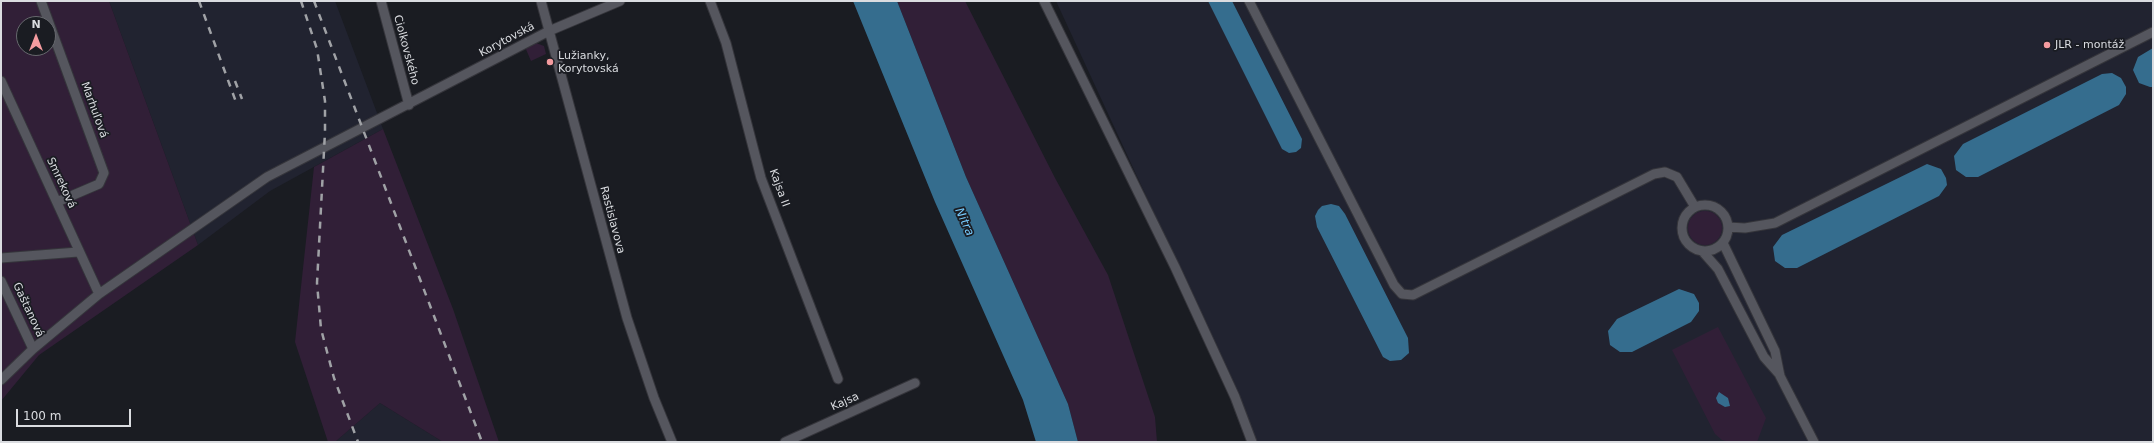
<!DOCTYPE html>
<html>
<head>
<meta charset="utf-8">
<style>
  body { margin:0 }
  #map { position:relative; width:2154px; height:443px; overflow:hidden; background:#1a1c22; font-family:"DejaVu Sans",sans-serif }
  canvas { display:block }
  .frame { position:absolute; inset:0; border:2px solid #dadce0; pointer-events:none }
  .north { position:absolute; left:16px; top:16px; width:40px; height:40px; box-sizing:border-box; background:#1a1c22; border:1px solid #67696e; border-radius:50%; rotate:0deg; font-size:11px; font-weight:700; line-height:16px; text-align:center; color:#dadce0 }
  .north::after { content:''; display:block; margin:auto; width:14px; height:18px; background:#f49b9f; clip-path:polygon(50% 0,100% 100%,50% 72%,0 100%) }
  .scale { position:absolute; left:16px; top:409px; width:115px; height:18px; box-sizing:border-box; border:2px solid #dadce0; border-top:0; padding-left:5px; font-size:12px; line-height:14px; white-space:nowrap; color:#dadce0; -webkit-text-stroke:3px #1a1c22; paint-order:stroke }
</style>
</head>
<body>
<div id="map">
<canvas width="2154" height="443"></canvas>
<div class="frame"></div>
<div class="north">N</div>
<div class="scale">100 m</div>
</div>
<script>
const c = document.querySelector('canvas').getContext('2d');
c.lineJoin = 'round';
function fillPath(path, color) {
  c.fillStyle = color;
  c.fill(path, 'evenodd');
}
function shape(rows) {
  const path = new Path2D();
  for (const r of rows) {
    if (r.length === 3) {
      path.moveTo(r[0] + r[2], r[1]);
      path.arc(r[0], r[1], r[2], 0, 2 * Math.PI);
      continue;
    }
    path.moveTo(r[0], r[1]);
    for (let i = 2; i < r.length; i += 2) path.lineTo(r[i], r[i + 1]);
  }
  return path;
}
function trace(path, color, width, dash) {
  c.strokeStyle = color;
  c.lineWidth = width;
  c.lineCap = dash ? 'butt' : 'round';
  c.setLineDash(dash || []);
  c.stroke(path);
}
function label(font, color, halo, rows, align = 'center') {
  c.font = font + ' "DejaVu Sans",sans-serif';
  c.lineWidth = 3.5;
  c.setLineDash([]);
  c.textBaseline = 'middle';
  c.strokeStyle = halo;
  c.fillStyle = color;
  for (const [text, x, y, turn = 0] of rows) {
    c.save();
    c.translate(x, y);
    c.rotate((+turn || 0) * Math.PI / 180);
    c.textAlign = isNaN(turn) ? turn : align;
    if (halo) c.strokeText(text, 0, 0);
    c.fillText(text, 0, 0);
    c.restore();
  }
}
const built = shape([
  [109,1,335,1,383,129,270,191,198,245],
  [1056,1,2153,1,2153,442,1256,442,1239,397],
  [380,403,443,442,335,442]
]);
const green = shape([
  [1,1,109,1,198,245,39,355,1,401],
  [24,24,48,24,48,48,24,48],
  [897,1,965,1,1055,178,1108,275,1155,417,1157,442,1078,442,1068,404,966,177],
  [536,43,544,46,546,54,531,61,525,47],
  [383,129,453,309,499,442,443,442,380,403,335,442,328,442,295,342,314,167],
  [1705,228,17],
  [1718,327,1766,418,1757,442,1729,442,1722,440,1715,434,1672,350]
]);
const water = shape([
  [853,1,897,1,966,177,1068,404,1078,442,1036,442,1023,400,935,202],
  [1208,1,1232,1,1302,139,1301,148,1296,152,1289,153,1282,149],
  [2153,48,2153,87,2150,87,2139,83,2133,70,2138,57],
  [2112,73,2121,78,2126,87,2126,94,2119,105,1978,177,1966,177,1956,170,1954,156,1963,144,2102,74],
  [1927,164,1941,169,1946,178,1947,185,1939,196,1797,268,1785,268,1775,261,1773,247,1782,235],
  [1331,204,1339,206,1345,214,1408,338,1409,353,1401,360,1390,361,1383,357,1317,227,1315,216,1318,210,1322,206],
  [1679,289,1694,294,1699,303,1699,311,1691,322,1632,352,1620,352,1610,345,1608,331,1617,319],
  [1719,392,1728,398,1730,406,1725,407,1718,403,1716,398]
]);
const minor = shape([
  [41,1,104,173,99,184,57,202],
  [381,1,409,105],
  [541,1,627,318,654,398,672,442],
  [710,1,726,43,761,178,838,379],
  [1044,1,1175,267,1235,397,1252,442],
  [1249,1,1394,285,1402,294,1413,295,1654,174,1665,172,1677,177,1695,207],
  [1,81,99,294],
  [1705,228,23],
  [1728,227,1745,228,1775,223,2153,32],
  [1723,243,1775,351,1780,376,1814,442],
  [1703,252,1718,269,1764,357,1780,375],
  [1,258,78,252],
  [1,281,33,349],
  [1,380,33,349,99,294,267,177,549,31,620,1],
  [785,442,915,383]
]);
const rail = shape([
  [199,1,236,102],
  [301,1,317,49,325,101,325,132,317,283,321,329,334,378,358,442],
  [314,1,482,442],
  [235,81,242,99]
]);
const markers = [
  [2047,45,4,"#f49b9f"],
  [550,62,4,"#f49b9f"]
];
const streetNames = [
  ["Korytovská",507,40,-28],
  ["Ciolkovského",406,50,75],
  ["Marhuľová",94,110,70],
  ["Smreková",61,183,65],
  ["Kajsa II",779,188,70],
  ["Rastislavova",612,220,75],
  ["Gaštanová",28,310,65],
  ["Kajsa",845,402,-24]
];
const poiNames = [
  ["JLR - montáž",2055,45],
  ["Lužianky,",558,56],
  ["Korytovská",558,69]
];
const waterNames = [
  ["Nitra",964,222,65]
];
fillPath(built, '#212330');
fillPath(green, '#311f37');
fillPath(water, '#356d8e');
trace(minor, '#35353b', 11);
trace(minor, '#55565e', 9);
trace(rail, '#a0a2a6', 2.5, [7, 7]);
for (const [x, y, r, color] of markers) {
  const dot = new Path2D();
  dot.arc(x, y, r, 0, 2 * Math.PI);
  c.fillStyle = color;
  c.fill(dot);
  trace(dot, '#1a1c22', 1.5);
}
label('11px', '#dadce0', '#1a1c22', streetNames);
label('11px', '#dadce0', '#1a1c22', poiNames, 'left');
label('italic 12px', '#76c9fb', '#1a1c22', waterNames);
</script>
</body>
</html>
